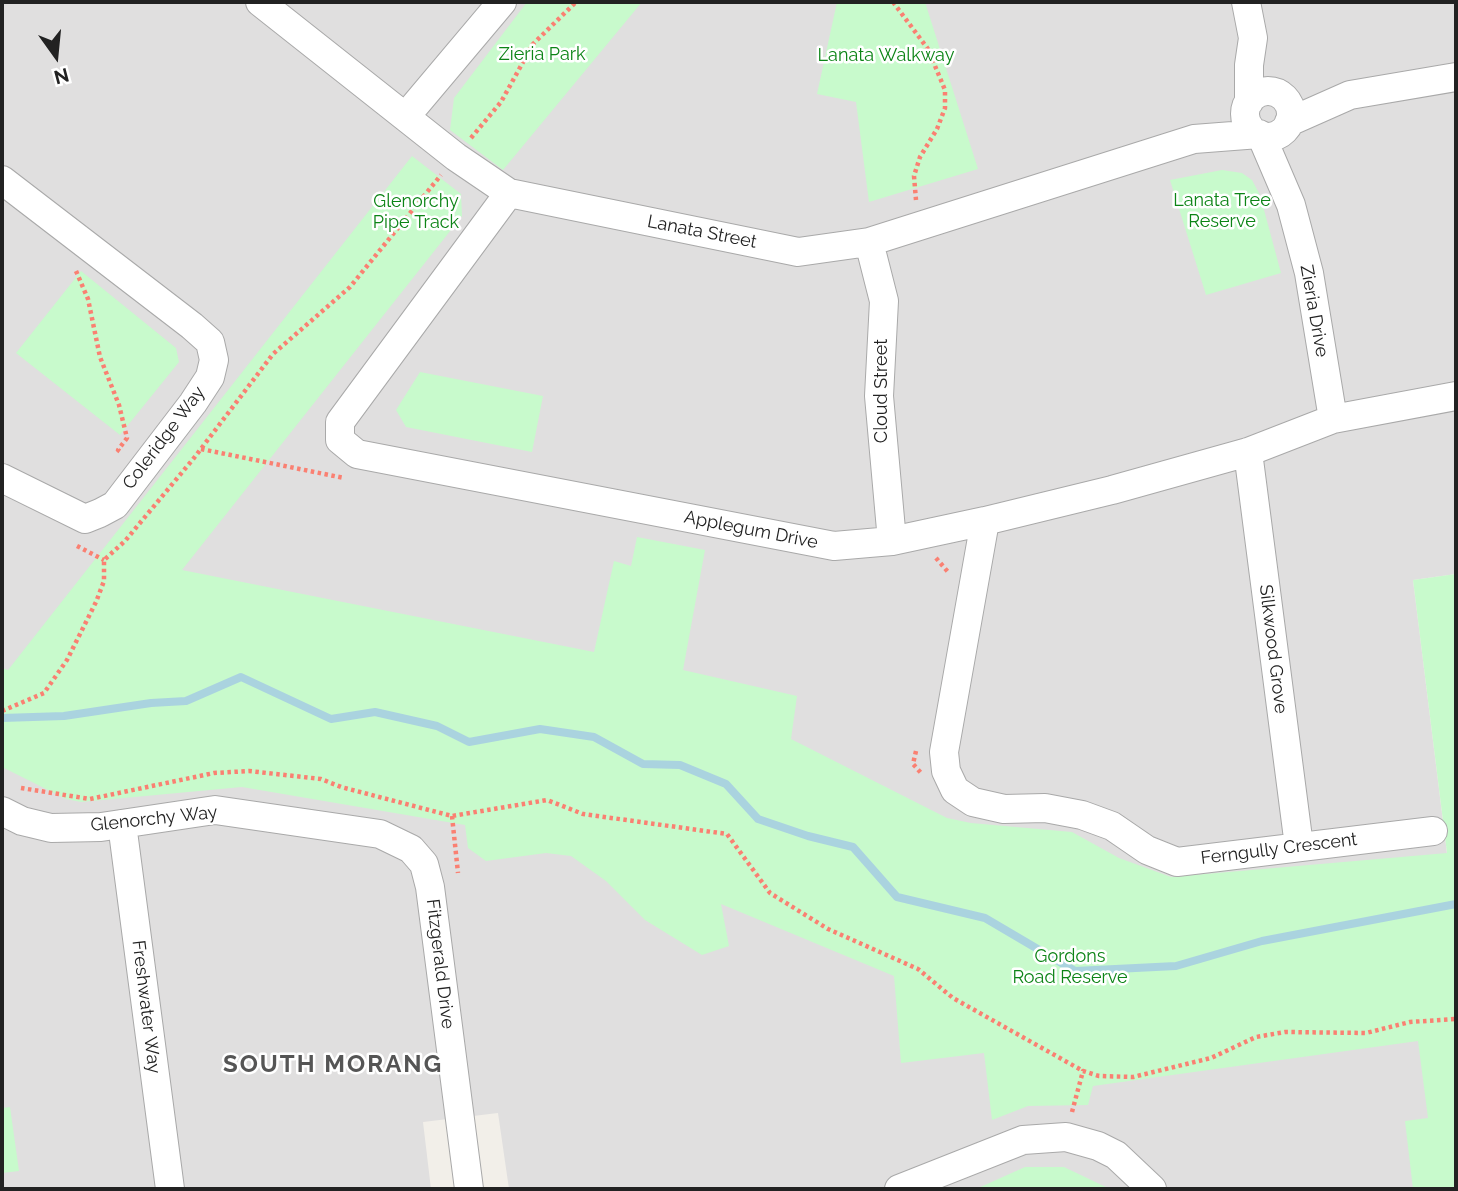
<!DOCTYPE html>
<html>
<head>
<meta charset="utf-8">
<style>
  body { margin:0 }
  #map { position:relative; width:1458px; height:1191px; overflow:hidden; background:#f2efe9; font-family:Raleway,sans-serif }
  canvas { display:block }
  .frame { position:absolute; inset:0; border:4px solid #222; pointer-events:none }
  .north { position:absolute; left:21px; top:21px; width:70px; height:70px; -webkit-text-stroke:5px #fff; paint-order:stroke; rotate:165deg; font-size:19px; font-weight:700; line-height:28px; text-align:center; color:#222 }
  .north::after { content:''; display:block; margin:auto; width:24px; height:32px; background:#222; clip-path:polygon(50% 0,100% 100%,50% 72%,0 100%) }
</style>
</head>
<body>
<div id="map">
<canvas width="1458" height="1191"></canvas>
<div class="frame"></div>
<div class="north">N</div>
</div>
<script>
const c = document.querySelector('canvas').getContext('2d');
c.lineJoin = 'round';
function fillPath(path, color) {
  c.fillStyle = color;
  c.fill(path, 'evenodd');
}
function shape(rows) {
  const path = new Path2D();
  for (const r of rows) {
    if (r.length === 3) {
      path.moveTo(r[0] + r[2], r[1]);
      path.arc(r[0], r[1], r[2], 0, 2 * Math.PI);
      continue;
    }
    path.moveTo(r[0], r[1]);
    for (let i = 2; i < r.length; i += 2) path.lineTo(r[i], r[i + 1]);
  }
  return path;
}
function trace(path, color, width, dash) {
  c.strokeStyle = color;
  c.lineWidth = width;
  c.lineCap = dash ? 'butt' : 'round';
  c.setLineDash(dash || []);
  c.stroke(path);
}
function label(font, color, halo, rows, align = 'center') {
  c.font = font + ' Raleway,sans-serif';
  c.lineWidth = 5;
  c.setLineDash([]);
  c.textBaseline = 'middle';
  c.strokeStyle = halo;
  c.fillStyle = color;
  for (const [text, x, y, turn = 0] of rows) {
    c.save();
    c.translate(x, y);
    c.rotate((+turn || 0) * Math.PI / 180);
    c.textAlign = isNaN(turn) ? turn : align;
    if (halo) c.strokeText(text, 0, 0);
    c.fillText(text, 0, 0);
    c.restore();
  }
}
const residential = shape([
  [2,2,1456,2,1456,574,1413,580,1456,926,1456,1189,509,1189,498,1113,423,1122,431,1189,2,1189]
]);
const park = shape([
  [527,2,642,2,503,170,450,130,454,98],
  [837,2,925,2,978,169,869,202,856,102,817,94],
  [412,156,461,194,462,216,182,570,594,652,614,561,631,566,637,537,705,550,683,670,797,696,791,739,947,818,971,823,1072,832,1119,858,1171,877,1447,853,1413,580,1456,574,1456,1189,1413,1189,1405,1121,1428,1118,1418,1041,1093,1086,1088,1105,1028,1106,992,1120,984,1053,901,1063,894,976,721,904,729,946,702,955,645,920,606,881,571,856,546,853,486,861,468,848,465,825,242,787,81,802,66,799,2,767,2,668,8,670],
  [1222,170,1242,173,1252,180,1260,195,1281,273,1206,295,1170,180],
  [81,271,176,348,179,362,120,435,16,353],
  [420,372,543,396,532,452,406,427,396,410],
  [10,1107,19,1171,2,1173,2,1108],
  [1025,1167,1064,1167,1110,1189,976,1189]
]);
const stream = shape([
  [2,718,64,716,151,703,186,701,241,677,331,719,375,712,437,726,469,742,540,729,594,737,643,764,680,765,726,784,758,819,808,836,853,847,897,897,985,918,1075,971,1176,966,1262,941,1456,904]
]);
const path = shape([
  [893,2,928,49,945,90,945,108,937,129,920,157,914,176,916,200],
  [471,138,501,102,533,44,576,2],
  [76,271,88,299,100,357,119,405,127,438,118,450,122,453],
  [201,449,344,478],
  [77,546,104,560],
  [936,558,948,572],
  [2,711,44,693,67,660,96,602,104,581,104,560,125,541,194,458,273,354,350,287,441,175],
  [916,751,913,764,921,773],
  [21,788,90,799,214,773,249,771,321,779,341,787,452,816,547,800,583,814,727,834,770,893,828,929,918,969,953,998,1083,1071],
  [452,816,458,873],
  [1072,1112,1083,1071,1099,1076,1133,1077,1211,1058,1256,1037,1285,1032,1366,1033,1410,1022,1456,1019]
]);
const street = shape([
  [260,2,456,157,509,193,798,252,869,242,1194,139,1259,134],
  [1246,2,1253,38,1249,65,1249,102],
  [1268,114,23],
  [406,116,502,2],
  [1289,122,1350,95,1456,77],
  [1261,135,1291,205,1309,273,1333,419],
  [2,180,192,326,210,342,214,360,210,377,193,403,115,505,100,513,85,519,2,478],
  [509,193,340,422,340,440,357,454,834,546,892,541,985,521,1112,490,1248,452,1333,419,1456,396],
  [869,242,884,301,879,396,892,541],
  [1248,452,1299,846],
  [985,521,944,752,946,771,955,790,973,802,1004,809,1045,808,1082,815,1112,826,1147,850,1177,862,1433,831],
  [2,811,22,821,51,828,101,827,215,810,380,834,411,849,424,864,430,887,469,1189],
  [122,824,170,1189],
  [899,1189,1023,1140,1066,1137,1098,1146,1116,1155,1152,1189]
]);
const parkNames = [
  ["Zieria Park",542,55],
  ["Lanata Walkway",886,56],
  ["Lanata Tree",1222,201],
  ["Reserve",1222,222],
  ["Glenorchy",416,202],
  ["Pipe Track",416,223],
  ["Gordons",1070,957],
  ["Road Reserve",1070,978]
];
const streetNames = [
  ["Lanata Street",702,232,11],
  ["Zieria Drive",1314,311,80],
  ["Cloud Street",882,391,-90],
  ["Coleridge Way",164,438,-53],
  ["Applegum Drive",751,530,11],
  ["Silkwood Grove",1273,649,83],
  ["Glenorchy Way",154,819,-6],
  ["Ferngully Crescent",1279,849,-7],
  ["Fitzgerald Drive",440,964,83],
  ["Freshwater Way",146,1007,83]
];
const districtNames = [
  ["SOUTH MORANG",333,1065]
];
fillPath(residential, '#e0dfdf');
fillPath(park, '#c8facc');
trace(stream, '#aad3df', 8);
trace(street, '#a9a9a9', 30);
trace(path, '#fa8072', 4.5, [3.5, 3.5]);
trace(street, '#fff', 28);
label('18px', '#0c8416', '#fff', parkNames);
label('18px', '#222', '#fff', streetNames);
c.letterSpacing = '2px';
label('bold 24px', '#555', '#fff', districtNames);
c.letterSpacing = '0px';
</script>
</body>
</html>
